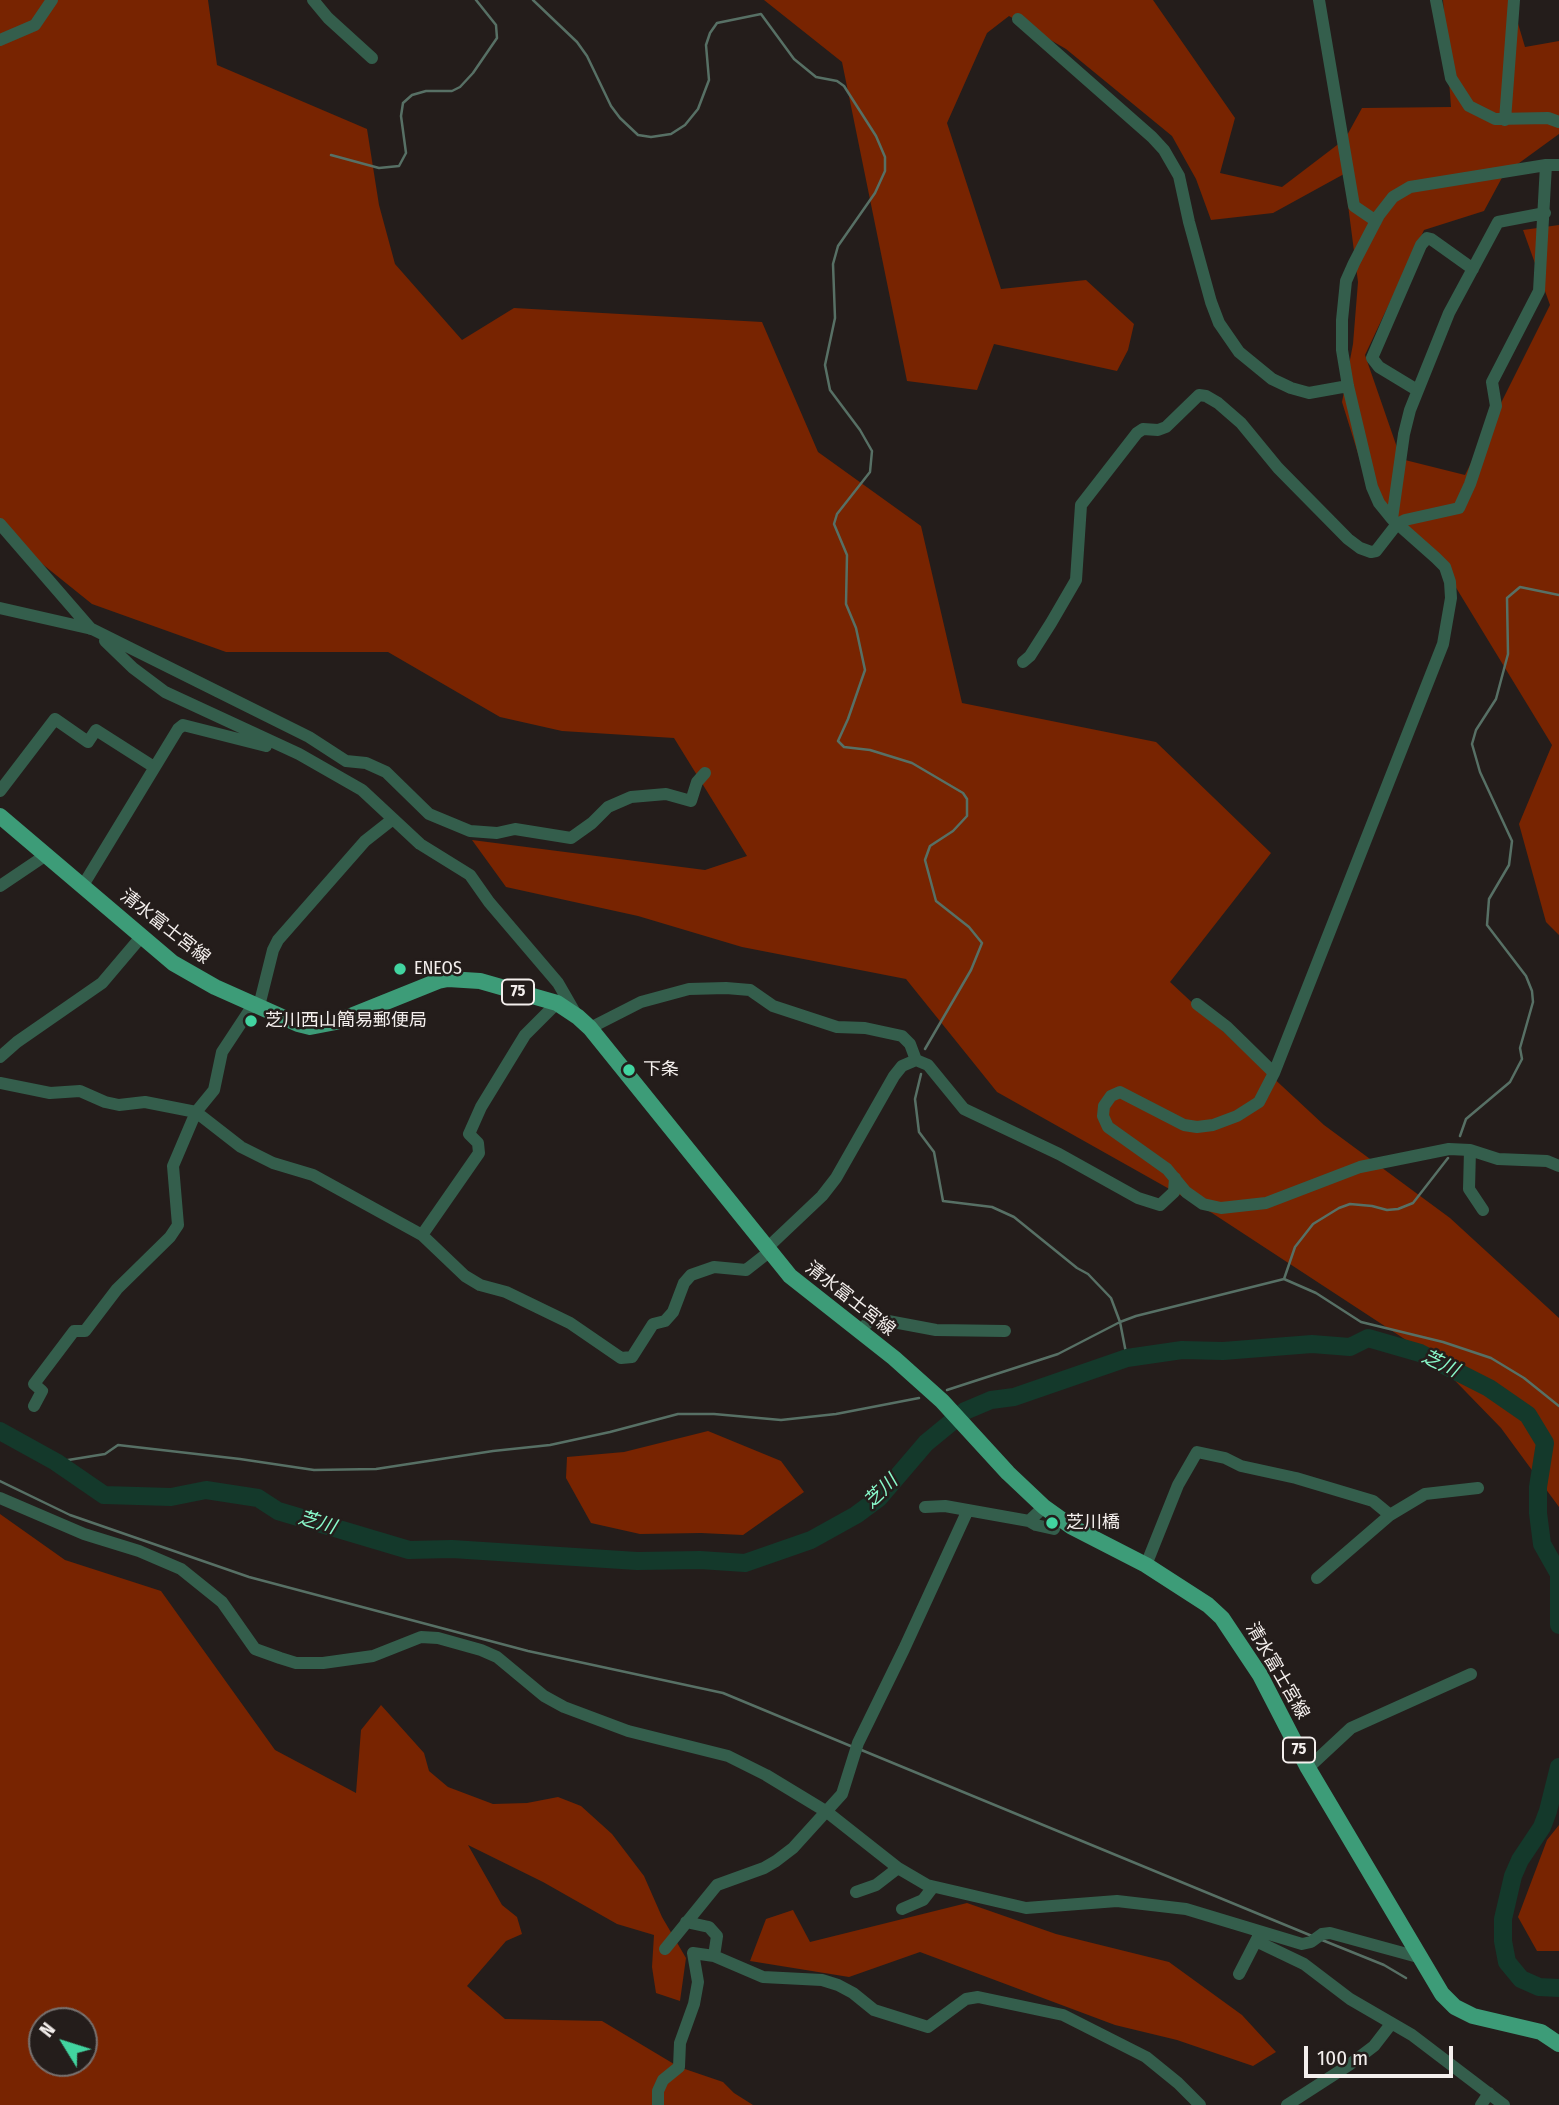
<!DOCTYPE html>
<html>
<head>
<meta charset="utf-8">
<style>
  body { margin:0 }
  #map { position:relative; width:1559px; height:2105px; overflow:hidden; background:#241d1b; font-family:"Fira Sans Condensed",sans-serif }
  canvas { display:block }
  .north { position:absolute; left:28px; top:2007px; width:70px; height:70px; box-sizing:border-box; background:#241d1b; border:2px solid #77716f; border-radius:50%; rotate:308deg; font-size:19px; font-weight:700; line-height:28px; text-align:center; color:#f4efed }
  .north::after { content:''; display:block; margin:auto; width:24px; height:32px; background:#42d4a0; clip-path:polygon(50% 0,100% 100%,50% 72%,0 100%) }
  .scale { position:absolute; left:1304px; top:2046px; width:149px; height:32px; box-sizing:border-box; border:4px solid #f4efed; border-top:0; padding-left:9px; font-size:21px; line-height:24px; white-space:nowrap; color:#f4efed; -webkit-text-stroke:5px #241d1b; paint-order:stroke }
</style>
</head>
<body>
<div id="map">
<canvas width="1559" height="2105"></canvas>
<div class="north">N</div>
<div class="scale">100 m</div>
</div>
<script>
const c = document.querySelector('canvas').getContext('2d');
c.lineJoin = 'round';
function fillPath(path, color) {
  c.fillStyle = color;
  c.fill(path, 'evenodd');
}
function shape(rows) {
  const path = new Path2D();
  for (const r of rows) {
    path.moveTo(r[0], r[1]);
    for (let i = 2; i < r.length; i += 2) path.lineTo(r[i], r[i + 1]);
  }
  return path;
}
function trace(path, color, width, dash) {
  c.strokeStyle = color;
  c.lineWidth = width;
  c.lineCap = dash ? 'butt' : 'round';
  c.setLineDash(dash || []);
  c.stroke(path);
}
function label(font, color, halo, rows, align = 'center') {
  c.font = font + ' "Fira Sans Condensed","Noto Sans JP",sans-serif';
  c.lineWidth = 5;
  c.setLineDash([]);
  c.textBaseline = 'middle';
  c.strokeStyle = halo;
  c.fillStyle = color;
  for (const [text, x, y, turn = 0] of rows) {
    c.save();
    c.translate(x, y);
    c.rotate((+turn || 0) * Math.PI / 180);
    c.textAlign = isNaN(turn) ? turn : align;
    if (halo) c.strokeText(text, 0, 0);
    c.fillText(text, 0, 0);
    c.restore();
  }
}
const forest = shape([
  [0,0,208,0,217,65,367,129,379,205,395,264,462,340,514,308,762,322,818,452,921,526,962,703,1156,742,1271,853,1170,982,1324,1125,1450,1218,1559,1318,1559,1507,1501,1428,1432,1357,1212,1213,997,1092,906,979,742,947,638,916,506,887,472,840,705,870,747,856,674,738,562,731,500,717,388,652,226,652,92,604,0,530],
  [764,0,1153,0,1235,118,1220,173,1282,187,1345,139,1362,108,1451,107,1443,0,1511,0,1525,47,1559,41,1559,134,1504,174,1484,211,1424,230,1365,355,1401,459,1465,475,1550,305,1523,230,1559,225,1559,935,1546,922,1519,824,1552,745,1455,586,1369,489,1342,402,1353,344,1358,282,1344,174,1273,213,1211,220,1196,179,1172,136,1066,49,1009,16,987,33,947,123,1001,289,1086,280,1134,324,1128,350,1117,371,994,344,977,390,907,381,842,62],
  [708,1431,781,1461,804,1492,743,1535,701,1533,640,1534,591,1523,566,1478,567,1457,624,1452],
  [0,1514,65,1560,161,1591,275,1750,356,1793,361,1730,381,1705,424,1753,429,1771,448,1787,493,1804,527,1803,558,1797,581,1806,612,1834,644,1876,662,1917,686,1958,680,2001,656,1993,652,1967,654,1935,617,1924,543,1882,468,1845,502,1905,517,1917,522,1934,506,1941,467,1986,505,2019,602,2021,679,2067,723,2082,734,2093,753,2105,0,2105],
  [42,2021,84,2021,84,2063,42,2063],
  [1559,1825,1559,1951,1537,1951,1518,1917,1547,1840],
  [967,1903,1056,1934,1169,1962,1242,2015,1276,2052,1253,2066,1177,2040,1115,2025,920,1952,849,1977,750,1961,766,1919,793,1910,810,1942]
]);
const stream = shape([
  [533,0,577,42,587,56,611,106,620,118,638,135,651,137,671,134,685,125,698,109,709,80,706,45,710,33,717,23,761,14,794,59,816,77,837,81,844,86,876,136,885,157,885,171,875,193,838,246,833,264,835,318,825,365,830,390,860,430,872,451,870,472,837,514,834,524,847,555,846,604,856,628,865,670,848,719,838,741,844,747,870,750,912,763,963,793,967,799,967,816,953,831,930,846,925,860,936,901,969,927,982,943,971,970,925,1049],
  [331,155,379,168,399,166,406,153,401,116,403,103,412,95,426,91,452,91,460,87,473,73,497,38,496,25,476,0],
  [921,1074,915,1099,919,1132,934,1152,943,1201,992,1207,1014,1217,1077,1268,1088,1274,1111,1298,1120,1322,1127,1358],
  [1460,1136,1466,1119,1510,1082,1522,1059,1520,1048,1533,1002,1532,991,1526,976,1487,925,1489,899,1509,865,1512,841,1480,772,1472,744,1476,730,1496,699,1508,654,1507,598,1520,587,1559,595],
  [1284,1279,1295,1247,1313,1224,1339,1208,1350,1204,1372,1206,1387,1210,1398,1209,1413,1203,1448,1158],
  [947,1390,1058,1354,1120,1322,1136,1316,1284,1279,1316,1293,1361,1322,1443,1342,1491,1358,1524,1378,1559,1406],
  [56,1462,105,1454,118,1445,240,1459,314,1470,376,1469,493,1451,550,1445,610,1432,678,1414,714,1414,781,1420,836,1414,919,1398],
  [0,1481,70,1515,249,1577,528,1651,723,1693,853,1747],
  [859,1749,1312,1936],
  [1322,1940,1384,1965,1406,1978]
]);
const river = shape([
  [0,1431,56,1462,104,1495,171,1497,206,1490,258,1498,278,1511,409,1550,452,1549,637,1561,700,1560,745,1563,811,1540,856,1515,879,1498,926,1443,965,1411,991,1400,1014,1397,1127,1358,1182,1350,1223,1351,1312,1344,1350,1347,1368,1338,1420,1353,1489,1388,1528,1415,1545,1443,1538,1487,1538,1513,1542,1544,1559,1574,1559,1625],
  [1559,1767,1548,1811,1542,1827,1520,1860,1513,1876,1503,1919,1503,1941,1507,1962,1521,1979,1539,1987,1559,1988]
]);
const minor = shape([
  [313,0,328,18,372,58],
  [1319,0,1354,206,1376,221],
  [1436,0,1451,78,1469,106,1495,119,1548,118,1559,122],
  [1018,19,1152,137,1164,150,1179,176,1189,222,1211,302,1219,323,1239,352,1272,379,1291,388,1309,393,1348,386],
  [0,40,35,25,52,0],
  [1505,120,1514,0],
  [1559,165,1546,165,1410,187,1393,197,1379,215,1354,263,1346,281,1342,320,1342,350,1348,386,1372,487,1379,503,1392,519,1436,558,1445,567,1450,582,1451,598,1443,644,1274,1073,1259,1102,1237,1116,1213,1125,1197,1127,1184,1125,1120,1092,1111,1096,1104,1106,1103,1116,1108,1127,1167,1169,1186,1192,1203,1204,1221,1208,1266,1203,1360,1167,1449,1149,1470,1150,1498,1159,1547,1161,1559,1166],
  [1417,390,1379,367,1372,358,1421,245,1427,238,1431,239,1473,269],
  [1392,519,1404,434,1410,410,1449,313,1498,222,1545,213],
  [0,524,91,629],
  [0,608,92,629,309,737,346,761,366,763,386,772,429,814,470,831,497,833,515,829,571,838,592,823,608,807,631,797,666,794,691,801,697,782,705,773],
  [105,641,133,668,165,692,299,754,362,790,420,844,470,875,489,902,558,983,577,1016],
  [1023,662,1030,656,1051,623,1076,580,1081,505,1137,433,1143,429,1158,430,1166,427,1199,395,1206,396,1218,403,1241,423,1278,468,1348,539,1360,548,1371,552,1376,551,1397,524,1405,520,1459,508,1470,484,1496,406,1492,382,1539,291,1546,165],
  [0,791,55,719,88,742,96,730,154,767],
  [0,886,46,855],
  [82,887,178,729,183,725,266,746],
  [1197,1004,1227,1027,1274,1073],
  [259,1006,273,950,278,940,365,841,393,819],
  [590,1028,641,1002,689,989,726,988,750,990,773,1006,837,1027,865,1028,902,1036,910,1044,916,1060,928,1065,964,1109,1059,1154,1138,1198,1160,1205,1174,1192,1175,1178],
  [0,1057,17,1042,102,983,141,937],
  [0,1083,50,1093,80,1091,105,1102,119,1105,145,1102,196,1112,241,1147,273,1163,313,1175,422,1235,465,1276,480,1285,506,1292,570,1323,621,1358,632,1357,653,1324,665,1321,673,1312,684,1283,691,1275,714,1267,746,1270,769,1252],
  [1470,1150,1469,1189,1483,1210],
  [422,1235,479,1153,478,1143,469,1134,481,1107,525,1035,557,1003],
  [766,1249,822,1196,836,1178,894,1076,902,1066,916,1060],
  [860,1331,872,1318,936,1330,1005,1331],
  [34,1406,42,1391,34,1384,74,1331,85,1331,117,1289,170,1237,178,1225,173,1166,196,1112,214,1090,222,1052,253,1005],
  [0,1498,84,1534,139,1551,181,1569,222,1602,255,1649,280,1658,296,1663,323,1663,373,1656,421,1637,438,1638,481,1650,497,1657,544,1696,564,1707,628,1731,728,1756,766,1775,827,1812,898,1868,927,1885,1026,1908,1117,1901,1186,1909,1302,1944,1311,1942,1322,1934,1330,1933,1418,1957],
  [925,1507,945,1506,1029,1521,1044,1507],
  [1029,1521,1036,1525,1054,1529],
  [1146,1565,1178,1485,1197,1452,1225,1458,1241,1466,1296,1478,1373,1501,1390,1515],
  [1317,1578,1390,1515,1425,1494,1478,1488],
  [1308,1768,1351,1728,1471,1674],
  [856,1892,876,1885,898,1868],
  [902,1909,923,1900,933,1887],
  [686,1922,709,1927,717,1936,714,1956],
  [1256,1941,1304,1964,1350,1999,1412,2035,1504,2105],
  [665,1949,717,1885,764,1868,776,1861,793,1848,842,1794,858,1743,904,1649,967,1512],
  [1239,1974,1258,1937],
  [658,2105,658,2091,663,2080,679,2067,680,2043,694,2004,698,1982,693,1953,714,1956,763,1977,822,1980,838,1985,853,1993,874,2010,928,2027,966,1999,978,1997,1063,2015,1146,2057,1178,2083,1200,2105],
  [1287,2105,1349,2065,1374,2046,1391,2024],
  [1481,2105,1489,2093]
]);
const major = shape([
  [0,816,173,963,215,987,298,1024,310,1027,336,1022,438,981,448,979,480,981,557,1003,578,1017,590,1028,790,1276,894,1358,942,1401,1008,1473,1044,1507,1072,1527,1146,1565,1208,1605,1222,1618,1260,1675,1308,1768,1442,1994,1455,2007,1473,2016,1541,2032,1559,2044]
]);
const markers = [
  [400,969,7,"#42d4a0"],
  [251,1021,7,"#42d4a0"],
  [629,1070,7,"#42d4a0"],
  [1052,1523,7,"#42d4a0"]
];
const shields = [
  [518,992,32],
  [1299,1750,32]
];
const shieldNames = [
  ["75",518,992],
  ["75",1299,1750]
];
const streetNames = [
  ["清水富士宮線",165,927,38],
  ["清水富士宮線",850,1299,38],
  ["清水富士宮線",1277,1671,60]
];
const poiNames = [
  ["ENEOS",414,969],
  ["芝川西山簡易郵便局",265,1021],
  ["下条",643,1070],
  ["芝川橋",1066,1523]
];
const waterNames = [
  ["芝川",1440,1364,26],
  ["芝川",881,1492,-44],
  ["芝川",317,1523,17]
];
fillPath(forest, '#782401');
trace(stream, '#577065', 2.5);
trace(river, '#14392b', 18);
trace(minor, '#345e4c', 12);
trace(major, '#3d9c78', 16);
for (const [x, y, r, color] of markers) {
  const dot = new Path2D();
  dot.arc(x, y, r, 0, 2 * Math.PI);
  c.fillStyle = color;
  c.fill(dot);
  trace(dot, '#241d1b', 2.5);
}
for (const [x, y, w] of shields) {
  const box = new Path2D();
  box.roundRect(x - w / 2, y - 12.5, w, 25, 5);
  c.fillStyle = '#241d1b';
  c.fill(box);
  trace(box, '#f4efed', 2);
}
label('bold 16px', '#f4efed', null, shieldNames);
label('18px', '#f4efed', '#241d1b', streetNames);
label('18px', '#f4efed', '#241d1b', poiNames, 'left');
label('italic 19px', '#89facb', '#241d1b', waterNames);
</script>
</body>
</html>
